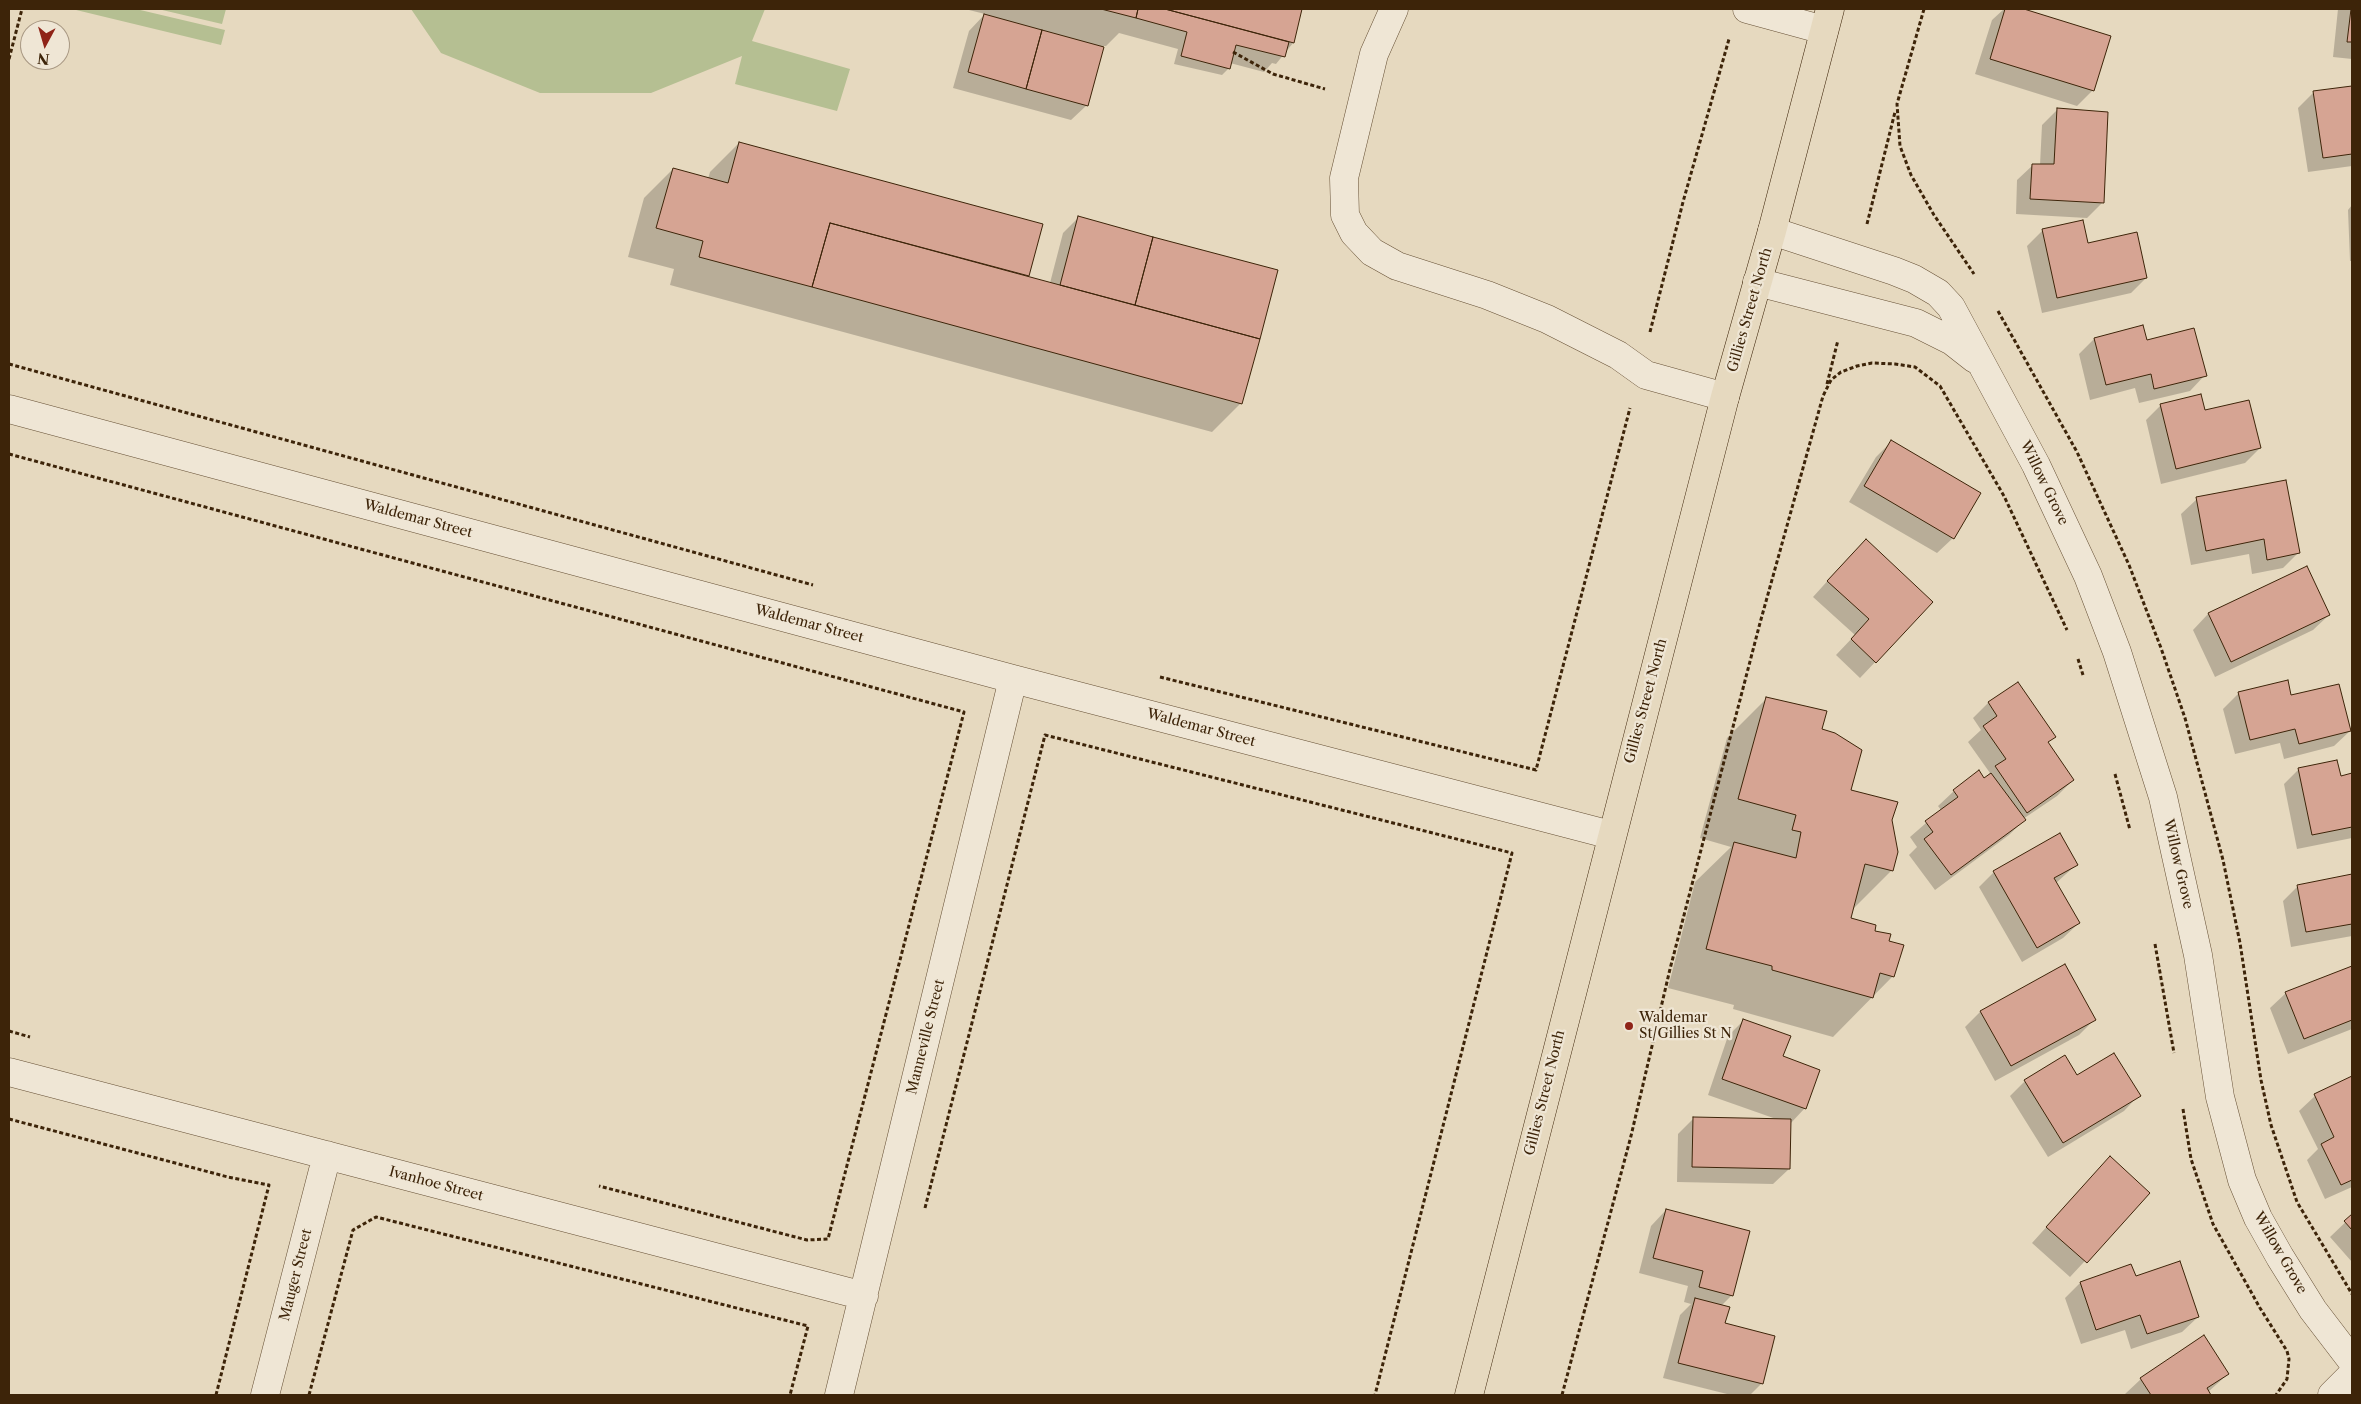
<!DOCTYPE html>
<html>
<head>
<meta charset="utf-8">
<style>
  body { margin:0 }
  #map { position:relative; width:2361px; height:1404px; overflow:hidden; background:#e6d9bf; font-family:"Libre Caslon Text",serif }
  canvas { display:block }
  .frame { position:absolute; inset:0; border:10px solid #3d2409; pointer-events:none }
  .north { position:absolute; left:20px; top:20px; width:50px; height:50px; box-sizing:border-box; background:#efe6d5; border:1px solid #a89883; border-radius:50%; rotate:186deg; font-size:14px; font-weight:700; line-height:20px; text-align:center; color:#3d2409 }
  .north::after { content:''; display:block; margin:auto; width:18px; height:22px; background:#8f2418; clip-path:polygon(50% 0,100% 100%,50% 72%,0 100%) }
</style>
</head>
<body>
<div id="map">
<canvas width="2361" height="1404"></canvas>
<div class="frame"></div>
<div class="north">N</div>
</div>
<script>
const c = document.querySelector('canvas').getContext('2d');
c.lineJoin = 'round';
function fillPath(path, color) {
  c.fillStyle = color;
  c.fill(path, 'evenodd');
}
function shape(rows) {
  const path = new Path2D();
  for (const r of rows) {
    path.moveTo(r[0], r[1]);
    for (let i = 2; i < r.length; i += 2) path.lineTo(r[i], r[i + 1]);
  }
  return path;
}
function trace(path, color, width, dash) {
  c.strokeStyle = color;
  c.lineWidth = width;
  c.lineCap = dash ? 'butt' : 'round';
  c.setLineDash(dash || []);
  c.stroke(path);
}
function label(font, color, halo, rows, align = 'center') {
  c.font = font + ' "Libre Caslon Text",serif';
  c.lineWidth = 4.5;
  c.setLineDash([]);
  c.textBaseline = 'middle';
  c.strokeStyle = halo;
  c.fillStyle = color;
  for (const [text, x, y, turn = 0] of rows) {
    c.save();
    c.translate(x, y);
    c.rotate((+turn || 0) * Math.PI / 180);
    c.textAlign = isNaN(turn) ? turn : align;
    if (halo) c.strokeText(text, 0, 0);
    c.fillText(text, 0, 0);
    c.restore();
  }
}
const green = shape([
  [72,9,136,9,225,30,221,45],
  [158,9,226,9,222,24],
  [411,9,765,9,752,41,850,69,837,111,735,84,742,56,651,93,540,93,441,53]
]);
const shadow = shape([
  [965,9,1301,9,1293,43,1276,64,1272,63,1264,72,1230,63,1229,68,1222,75,1174,64,1178,49,1119,33,1106,46,1103,46,1087,105,1071,120,953,88,969,31,985,14],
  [2004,9,2020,9,2109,37,2093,90,2077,106,1975,74,1992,20],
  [2338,9,2352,9,2352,59,2333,57],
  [2352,87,2352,166,2308,172,2298,108,2314,92],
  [2057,110,2102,203,2087,218,2016,214,2017,180,2033,165,2040,165,2042,125],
  [739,143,1042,225,1028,277,1050,283,1063,233,1079,217,1277,271,1241,403,1212,432,670,285,674,269,628,257,644,198,673,169,708,179,710,172],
  [2352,205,2352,261,2350,261,2348,210],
  [2042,231,2087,244,2146,278,2131,293,2042,313,2027,246],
  [2094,339,2146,342,2205,375,2190,391,2139,403,2135,388,2090,400,2079,354],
  [2161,405,2204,411,2260,448,2245,463,2161,484,2146,420],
  [1891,442,1953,538,1937,553,1849,502,1876,457],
  [2197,499,2298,553,2283,568,2252,574,2249,554,2191,565,2181,514],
  [1850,556,1932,602,1860,678,1836,655,1855,635,1813,597],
  [2307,568,2329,615,2313,630,2215,677,2193,630,2208,614],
  [2017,684,2054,737,2048,743,2073,780,2057,796,2023,819,2024,820,2009,835,1935,890,1909,855,1917,847,1910,837,1941,810,1938,806,1954,791,1983,779,1990,773,1968,742,1981,730,1973,718,1988,703],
  [2239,693,2290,696,2350,731,2334,746,2284,759,2280,743,2235,754,2223,709],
  [1766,699,1821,730,1850,791,1891,820,1892,870,1853,909,1850,918,1888,942,1893,976,1833,1037,1733,1009,1734,1005,1668,988,1695,882,1731,847,1700,838,1727,738],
  [2299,769,2340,777,2352,775,2352,838,2297,849,2284,784],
  [2076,865,2056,883,2079,923,2063,938,2022,962,1979,887,1994,872],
  [2352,876,2352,936,2291,947,2283,901,2298,886],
  [2065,965,2095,1019,2079,1035,1995,1081,1965,1027,1980,1012],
  [2352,967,2352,1029,2288,1054,2270,1008,2286,993],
  [1743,1021,1781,1057,1805,1108,1790,1124,1789,1169,1773,1184,1677,1182,1678,1134,1694,1118,1779,1120,1708,1095,1728,1036],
  [2077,1076,2139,1095,2124,1111,2048,1157,2010,1096,2025,1081],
  [2352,1078,2352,1187,2325,1199,2307,1160,2318,1149,2299,1111,2315,1096],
  [2095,1173,2148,1193,2070,1277,2032,1243],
  [1666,1210,1732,1295,1721,1306,1724,1324,1774,1337,1761,1384,1750,1395,1731,1395,1663,1378,1680,1315,1691,1304,1684,1302,1688,1286,1639,1273,1651,1226],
  [2352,1216,2352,1262,2330,1237],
  [2131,1265,2135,1278,2198,1317,2182,1332,2131,1349,2125,1330,2081,1344,2065,1298,2080,1283],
  [2228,1374,2208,1392,2210,1395,2125,1394,2141,1379]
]);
const building = shape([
  [1101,9,1138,9,1136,18,1101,9],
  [1138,9,1165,9,1289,42,1285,57,1236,45,1230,69,1181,56,1187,32,1136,18,1138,9],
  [1165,9,1302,9,1294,43,1165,9],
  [2005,9,2024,9,2111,36,2094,91,1990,59,2005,9],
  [2351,9,2352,9,2352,42,2347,42,2351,9],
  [984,14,1042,30,1026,89,968,72,984,14],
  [1042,30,1104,47,1088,106,1026,89,1042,30],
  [2352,86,2352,154,2323,158,2313,91,2352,86],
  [2057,108,2108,112,2104,203,2030,199,2032,164,2054,164,2057,108],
  [739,142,1043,224,1029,276,830,223,812,287,699,257,703,241,656,228,673,168,728,183,739,142],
  [1078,216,1153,237,1135,305,1060,285,1078,216],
  [2083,220,2088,243,2137,232,2147,278,2057,298,2042,229,2083,220],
  [830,223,1260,339,1242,404,812,287,830,223],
  [1153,237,1278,270,1260,339,1135,305,1153,237],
  [2143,325,2147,340,2194,328,2207,376,2154,389,2151,374,2106,385,2094,338,2143,325],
  [2201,394,2205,410,2249,400,2261,448,2176,469,2160,404,2201,394],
  [1891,440,1981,493,1954,539,1864,486,1891,440],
  [2286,480,2300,553,2267,560,2264,539,2206,551,2196,497,2286,480],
  [1866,539,1933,602,1876,663,1851,639,1869,619,1827,581,1866,539],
  [2307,566,2330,615,2231,662,2208,613,2307,566],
  [2288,680,2291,695,2339,684,2351,731,2299,744,2295,729,2250,740,2238,692,2288,680],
  [2018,682,2056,737,2048,742,2074,780,2027,813,1995,766,2006,759,1983,726,1997,716,1988,702,2018,682],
  [1766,697,1827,711,1822,729,1835,733,1862,750,1851,790,1898,802,1892,820,1898,852,1893,871,1865,864,1851,918,1876,925,1875,931,1891,934,1889,941,1904,945,1894,977,1880,973,1873,998,1772,970,1772,966,1706,949,1734,842,1796,858,1801,832,1792,830,1796,815,1738,799,1766,697],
  [2337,760,2341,776,2352,773,2352,827,2312,835,2298,768,2337,760],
  [1979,770,1984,778,1991,773,2026,820,1951,875,1924,839,1933,832,1925,821,1958,797,1953,790,1979,770],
  [2060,833,2078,865,2054,878,2080,923,2037,948,1993,871,2060,833],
  [2352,874,2352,924,2306,932,2297,885,2352,874],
  [2065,964,2096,1020,2011,1066,1980,1011,2065,964],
  [2352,966,2352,1020,2304,1039,2285,992,2352,966],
  [1743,1019,1791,1036,1783,1056,1820,1070,1806,1109,1722,1079,1743,1019],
  [2114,1053,2141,1096,2063,1143,2024,1080,2065,1055,2077,1075,2114,1053],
  [2352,1076,2352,1180,2341,1185,2321,1144,2334,1137,2314,1094,2352,1076],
  [1693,1117,1791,1119,1790,1169,1692,1167,1693,1117],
  [2110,1156,2150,1193,2087,1263,2046,1227,2110,1156],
  [1666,1209,1750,1231,1733,1296,1699,1287,1703,1271,1653,1258,1666,1209],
  [2352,1214,2352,1230,2344,1221,2352,1214],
  [2180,1261,2199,1317,2147,1334,2140,1315,2096,1330,2080,1282,2131,1264,2136,1276,2180,1261],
  [1695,1298,1730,1307,1725,1323,1775,1336,1763,1384,1678,1363,1695,1298],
  [2204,1335,2229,1374,2207,1388,2211,1395,2151,1395,2140,1378,2204,1335]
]);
const path = shape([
  [1924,9,1897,104,1900,146,1911,175,1934,215,1974,274],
  [1233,52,1273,74,1325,89],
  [9,59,22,9],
  [1867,224,1895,112],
  [1998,311,2077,452,2129,565,2161,648,2185,718,2223,860,2240,943,2261,1080,2271,1125,2297,1202,2352,1294],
  [1650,332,1683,202,1729,39],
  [9,364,813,585],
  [1827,384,1838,340],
  [9,454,964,712,828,1239,807,1240,599,1186],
  [2078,659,2083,675],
  [1160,677,1536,770,1630,408],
  [2115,774,2130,830],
  [2155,944,2174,1053],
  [9,1031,30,1037],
  [2183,1109,2191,1159,2213,1224,2260,1308,2287,1351,2289,1359,2287,1379,2276,1395],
  [9,1119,228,1177,269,1185,216,1395],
  [925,1208,1045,735,1512,853,1375,1395],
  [309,1395,353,1230,376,1217,808,1326,790,1395],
  [1562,1395,1631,1136,1670,969,1760,623,1823,396,1831,380,1841,372,1857,366,1872,363,1895,364,1915,367,1940,386,2004,496,2067,630]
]);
const minor = shape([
  [1394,9,1374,54,1344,178,1345,215,1354,233,1372,252,1397,266,1487,295,1547,319,1618,355,1646,375,1725,397],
  [1747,9,1824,30],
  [1772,231,1894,271,1914,279,1938,293,1951,307,2036,465,2088,576,2117,652,2163,797,2198,955,2220,1097,2242,1180,2258,1218,2280,1257,2313,1310,2352,1361],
  [1757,282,1916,323,1952,341,1975,359],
  [9,409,1013,679,1611,835],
  [9,1072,864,1296],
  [265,1395,327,1155],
  [839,1395,1013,679],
  [2332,1395,2352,1375]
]);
const major = shape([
  [1469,1395,1725,397,1772,231,1830,9]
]);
const markers = [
  [1629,1026,5,"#8f2418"]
];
const streetNames = [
  ["Gillies Street North",1750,310,-74],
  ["Willow Grove",2044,483,64],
  ["Waldemar Street",418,519,15],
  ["Waldemar Street",809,624,15],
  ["Gillies Street North",1646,701,-75],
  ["Waldemar Street",1201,728,15],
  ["Willow Grove",2178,864,77],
  ["Manneville Street",926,1037,-76],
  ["Gillies Street North",1545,1093,-76],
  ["Ivanhoe Street",436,1184,15],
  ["Willow Grove",2280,1253,60],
  ["Mauger Street",296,1275,-76]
];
const poiNames = [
  ["Waldemar",1639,1018],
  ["St/Gillies St N",1639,1034]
];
fillPath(green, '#b5bf92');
fillPath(shadow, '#0003');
fillPath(building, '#d6a493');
trace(building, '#3d2409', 1);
trace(minor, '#675136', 29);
trace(major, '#3d2409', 29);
trace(path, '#3d2409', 3, [4, 2.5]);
trace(minor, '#efe6d5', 28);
trace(major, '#e6d9bf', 28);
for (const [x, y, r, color] of markers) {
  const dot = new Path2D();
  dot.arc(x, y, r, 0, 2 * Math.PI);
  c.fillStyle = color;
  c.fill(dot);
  trace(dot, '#efe6d5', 2);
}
label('14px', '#3d2409', '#efe6d5', streetNames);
label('14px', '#3d2409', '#efe6d5', poiNames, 'left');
</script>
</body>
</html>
